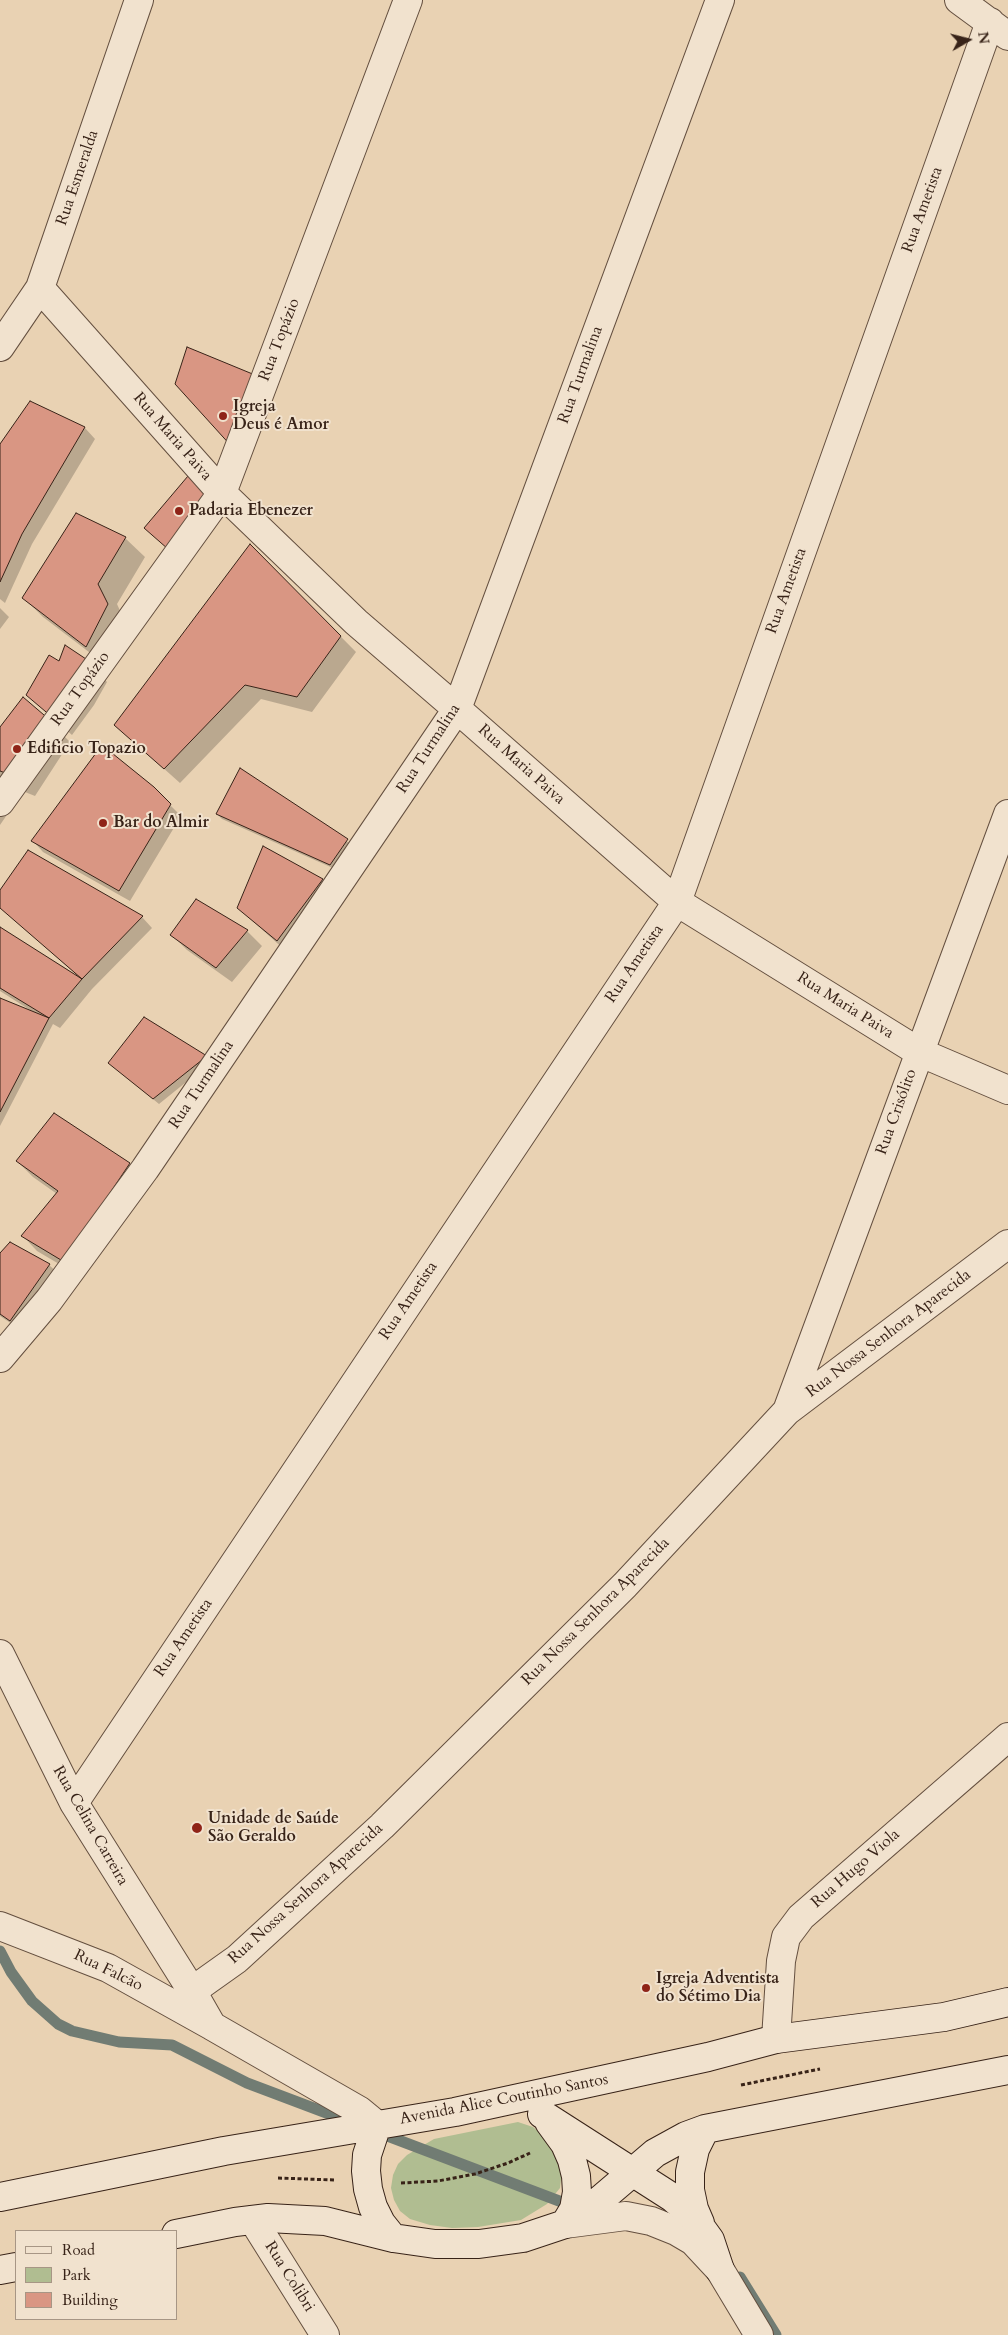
<!DOCTYPE html>
<html>
<head>
<meta charset="utf-8">
<style>
  body { margin:0 }
  #map { position:relative; width:1008px; height:2335px; overflow:hidden; background:#e9d2b3; font-family:Cardo,serif }
  canvas { display:block }
  .legend { position:absolute; left:15px; top:2230px; width:162px; height:90px; box-sizing:border-box; background:#f1e2ce; border:1px solid #a79685; margin:0; padding:6px 9px; list-style:none; font-size:15px; color:#382318 }
  .legend li { display:flex; align-items:center; gap:10px; height:25px }
  .legend b { width:25px; border:1px solid #a79685 }
  .north { position:absolute; left:943px; top:15px; width:50px; height:50px; -webkit-text-stroke:4px #f1e2ce; paint-order:stroke; rotate:82deg; font-size:14px; font-weight:700; line-height:20px; text-align:center; color:#382318 }
  .north::after { content:''; display:block; margin:auto; width:18px; height:22px; background:#382318; clip-path:polygon(50% 0,100% 100%,50% 72%,0 100%) }
</style>
</head>
<body>
<div id="map">
<canvas width="1008" height="2335"></canvas>
<ul class="legend">
<li><b style="height:6px;background:#f1e2ce"></b>Road</li>
<li><b style="height:14px;background:#b0bd91"></b>Park</li>
<li><b style="height:14px;background:#d99683"></b>Building</li>
</ul>
<div class="north">N</div>
</div>
<script>
const c = document.querySelector('canvas').getContext('2d');
c.lineJoin = 'round';
function fillPath(path, color) {
  c.fillStyle = color;
  c.fill(path, 'evenodd');
}
function shape(rows) {
  const path = new Path2D();
  for (const r of rows) {
    path.moveTo(r[0], r[1]);
    for (let i = 2; i < r.length; i += 2) path.lineTo(r[i], r[i + 1]);
  }
  return path;
}
function trace(path, color, width, dash) {
  c.strokeStyle = color;
  c.lineWidth = width;
  c.lineCap = dash ? 'butt' : 'round';
  c.setLineDash(dash || []);
  c.stroke(path);
}
function label(font, color, halo, rows, align = 'center') {
  c.font = font + ' Cardo,serif';
  c.lineWidth = 4;
  c.setLineDash([]);
  c.textBaseline = 'middle';
  c.strokeStyle = halo;
  c.fillStyle = color;
  for (const [text, x, y, turn = 0] of rows) {
    c.save();
    c.translate(x, y);
    c.rotate((+turn || 0) * Math.PI / 180);
    c.textAlign = isNaN(turn) ? turn : align;
    if (halo) c.strokeText(text, 0, 0);
    c.fillText(text, 0, 0);
    c.restore();
  }
}
const green = shape([
  [518,2122,533,2127,539,2132,549,2145,562,2170,560,2188,547,2204,521,2220,478,2227,452,2228,430,2225,410,2219,400,2211,394,2200,391,2188,393,2175,398,2164,407,2155,434,2139]
]);
const shadow = shape([
  [31,403,85,428,95,439,32,544,5,603,0,599,0,447],
  [125,538,145,557,117,604,126,624,106,665,43,617,24,598],
  [251,546,356,652,312,712,261,699,180,783,115,725],
  [0,608,9,617,0,629],
  [60,662,88,662,107,682,94,705,72,735,27,694],
  [50,722,70,742,35,796,0,782,0,729],
  [241,770,352,845,335,869,222,819,217,814],
  [0,788,15,803,0,825],
  [153,788,181,816,130,901,43,852,33,841],
  [264,847,322,880,341,900,296,960,238,908],
  [28,852,142,917,152,928,92,989,60,1028,53,1024,0,1126,0,999,33,1012,0,991,0,928,78,976,0,907,0,892],
  [247,931,262,946,232,982,187,950,172,935],
  [144,1018,211,1062,159,1104,115,1068],
  [54,1115,129,1164,144,1180,76,1274,37,1251,22,1235,57,1194,33,1177,17,1161],
  [0,1255,49,1265,60,1275,21,1330,0,1316]
]);
const stream = shape([
  [0,1951,11,1972,32,2001,58,2024,72,2031,119,2042,172,2045,247,2083,353,2123],
  [377,2132,575,2207],
  [740,2277,776,2335]
]);
const building = shape([
  [187,347,255,375,233,448,175,384,187,347],
  [30,401,85,427,22,534,0,582,0,444,30,401],
  [188,476,210,497,168,549,144,528,188,476],
  [76,513,126,537,98,584,108,604,86,647,22,598,76,513],
  [250,544,341,636,297,697,245,685,164,769,114,725,250,544],
  [65,645,89,661,52,717,26,695,49,655,59,661,65,645],
  [23,697,51,721,16,777,0,771,0,727,23,697],
  [102,745,154,787,171,804,119,891,31,841,102,745],
  [240,768,348,839,330,865,216,814,240,768],
  [263,846,323,879,277,941,237,908,263,846],
  [28,850,143,916,82,979,0,908,0,890,28,850],
  [196,899,248,930,216,968,170,935,196,899],
  [0,927,82,979,49,1018,0,988,0,927],
  [0,998,49,1018,0,1112,0,998],
  [144,1017,207,1056,153,1099,108,1063,144,1017],
  [54,1113,130,1163,94,1217,61,1260,21,1236,58,1191,16,1161,54,1113],
  [10,1242,50,1264,10,1321,0,1314,0,1253,10,1242]
]);
const path = shape([
  [741,2085,820,2069],
  [278,2178,334,2180],
  [401,2183,438,2181,475,2174,508,2163,530,2153]
]);
const street = shape([
  [959,0,1008,36],
  [40,288,222,493,356,622,457,709,677,902,919,1052,1008,1090],
  [0,347,40,288,139,0],
  [0,802,222,493,408,0],
  [0,1358,49,1300,145,1169,457,709,720,0],
  [787,1411,1008,814],
  [0,1654,74,1803,192,1991,212,2026,360,2111,377,2125],
  [74,1803,677,902,990,22],
  [0,1926,108,1968,212,2026],
  [192,1991,237,1959,382,1826,625,1585,787,1411,1008,1244],
  [776,2039,781,1961,786,1937,801,1917,1008,1737],
  [253,2220,325,2335],
  [565,2224,626,2216,651,2221,676,2231,693,2241,720,2270,759,2335]
]);
const secondary = shape([
  [542,2114,673,2198,692,2215,710,2240,720,2270],
  [549,2122,565,2144,572,2160,576,2176,577,2192,574,2209,565,2224],
  [377,2125,367,2155,366,2171,368,2189,373,2207,381,2223,393,2238],
  [0,2197,224,2151,455,2112,708,2057,776,2039,944,2017,1008,2002],
  [700,2223,694,2209,690,2190,690,2172,695,2149,705,2129],
  [176,2234,235,2222,268,2218,325,2221,393,2238,435,2244,479,2244,523,2238,565,2224,587,2211,655,2153,686,2136,705,2129,1008,2070],
  [0,2270,16,2267]
]);
const markers = [
  [223,416,5,"#8f2418"],
  [179,511,5,"#8f2418"],
  [17,749,5,"#8f2418"],
  [103,823,5,"#8f2418"],
  [197,1828,6,"#8f2418"],
  [646,1988,5,"#8f2418"]
];
const streetNames = [
  ["Rua Esmeralda",78,178,-71],
  ["Rua Ametista",923,210,-70],
  ["Rua Topázio",280,340,-69],
  ["Rua Turmalina",581,375,-70],
  ["Rua Maria Paiva",172,437,49],
  ["Rua Ametista",787,591,-70],
  ["Rua Topázio",81,689,-54],
  ["Rua Turmalina",429,749,-57],
  ["Rua Maria Paiva",521,765,42],
  ["Rua Ametista",635,964,-56],
  ["Rua Maria Paiva",845,1006,32],
  ["Rua Turmalina",202,1085,-56],
  ["Rua Crisólito",897,1112,-70],
  ["Rua Ametista",409,1301,-56],
  ["Rua Nossa Senhora Aparecida",889,1334,-37],
  ["Rua Nossa Senhora Aparecida",596,1612,-45],
  ["Rua Ametista",184,1638,-56],
  ["Rua Celina Carreira",90,1826,60],
  ["Rua Hugo Viola",856,1869,-41],
  ["Rua Nossa Senhora Aparecida",306,1894,-42],
  ["Rua Falcão",108,1971,26],
  ["Avenida Alice Coutinho Santos",504,2100,-11],
  ["Rua Colibri",289,2277,58]
];
const poiNames = [
  ["Igreja",233,407],
  ["Deus é Amor",233,425],
  ["Padaria Ebenezer",189,511],
  ["Edificio Topazio",27,749],
  ["Bar do Almir",113,823],
  ["Unidade de Saúde",208,1819],
  ["São Geraldo",208,1837],
  ["Igreja Adventista",656,1979],
  ["do Sétimo Dia",656,1997]
];
fillPath(green, '#b0bd91');
fillPath(shadow, '#0003');
trace(stream, '#717c73', 11);
fillPath(building, '#d99683');
trace(building, '#382318', 1);
trace(street, '#644f3f', 30);
trace(secondary, '#382318', 30);
trace(path, '#382318', 3, [4, 2.5]);
trace(street, '#f1e2ce', 28);
trace(secondary, '#f1e2ce', 28);
for (const [x, y, r, color] of markers) {
  const dot = new Path2D();
  dot.arc(x, y, r, 0, 2 * Math.PI);
  c.fillStyle = color;
  c.fill(dot);
  trace(dot, '#f1e2ce', 2);
}
label('16px', '#382318', '#f1e2ce', streetNames);
label('bold 16px', '#382318', '#f1e2ce', poiNames, 'left');
</script>
</body>
</html>
